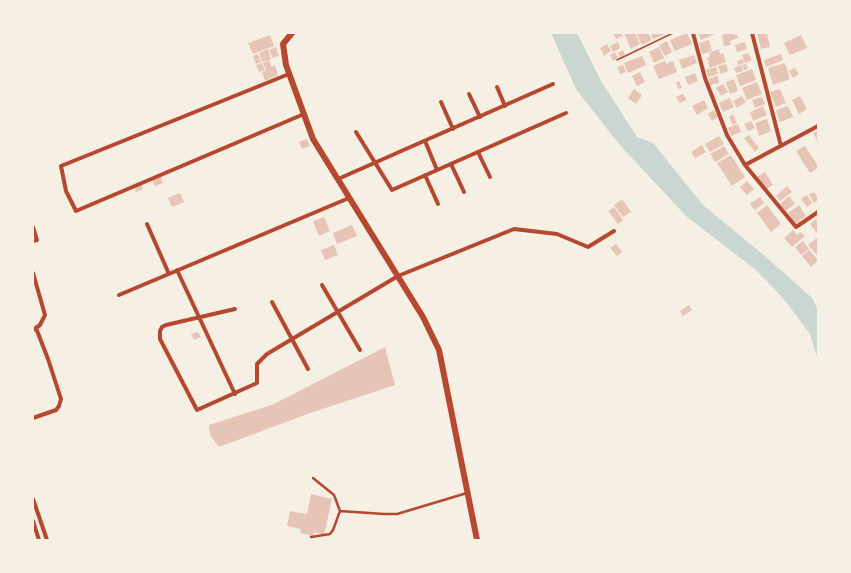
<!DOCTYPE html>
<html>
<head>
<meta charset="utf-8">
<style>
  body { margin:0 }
  #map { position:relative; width:851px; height:573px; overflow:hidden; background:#f6efe4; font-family:Bitter,serif }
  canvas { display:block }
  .frame { position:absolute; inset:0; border:34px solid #f6efe4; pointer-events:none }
</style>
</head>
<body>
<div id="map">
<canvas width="851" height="573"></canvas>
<div class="frame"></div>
</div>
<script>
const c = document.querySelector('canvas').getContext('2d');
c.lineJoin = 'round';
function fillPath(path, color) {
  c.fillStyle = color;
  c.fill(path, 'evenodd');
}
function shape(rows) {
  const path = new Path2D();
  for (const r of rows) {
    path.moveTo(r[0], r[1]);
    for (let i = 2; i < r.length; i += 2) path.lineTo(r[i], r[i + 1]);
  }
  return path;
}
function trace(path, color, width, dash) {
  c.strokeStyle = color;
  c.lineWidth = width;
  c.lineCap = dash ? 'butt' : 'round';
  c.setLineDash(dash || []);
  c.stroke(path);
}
const water = shape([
  [551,33,577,33,601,81,637,137,653,143,703,205,766,257,812,298,818,310,818,359,817,357,810,334,783,298,755,269,687,217,619,144,576,89]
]);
const building = shape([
  [613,33,621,33,623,36,616,39],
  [624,33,635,33,640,44,631,49],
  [636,33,648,33,652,40,642,45],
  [651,33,669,33,653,39],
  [687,33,692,44,675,51,670,40],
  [698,33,717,33,701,40],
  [725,33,736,33,738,38,730,41,731,45,724,46,722,35,726,34],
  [757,33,767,33,770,47,761,49],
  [270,35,274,46,253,54,248,43],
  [801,35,807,48,790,55,784,43],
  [709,40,712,51,702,54,699,43],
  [667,41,672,52,665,56,659,45],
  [618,42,620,48,613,52,610,46],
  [745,42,747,49,737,52,735,45],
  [607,44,611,51,604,56,600,48],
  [276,47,279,56,273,58,269,50],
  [659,47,664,58,654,63,649,52],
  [268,49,271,59,262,62,259,53],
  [719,49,720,54,723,53,726,62,710,68,707,58,710,57,709,53],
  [623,50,625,55,620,58,618,53],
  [615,52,618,58,613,61,610,55],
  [748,53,752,60,745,63,742,55],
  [258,54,261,62,256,64,253,56],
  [781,54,783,60,766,67,764,60],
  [694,55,697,63,682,69,679,60],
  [642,56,646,65,628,73,624,63],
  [743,59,744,63,738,65,737,61],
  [269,60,272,67,275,65,278,75,265,81,262,72,266,70,263,63],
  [665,61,666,64,673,61,677,72,659,79,653,66],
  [262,63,265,70,259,72,256,65],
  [785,63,790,79,773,85,768,68],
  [726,64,728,71,721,74,718,66],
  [746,64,748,69,744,70,742,65],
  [623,65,626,72,620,74,617,67],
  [741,65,743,71,736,73,734,68],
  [716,67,718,74,708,77,706,70],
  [795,68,799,74,793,78,789,71],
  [752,69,756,80,740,86,736,75],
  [640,72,645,82,637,86,632,76],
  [695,73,698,81,688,85,685,77],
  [718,76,719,83,710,85,709,78],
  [734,79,738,91,730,94,726,82],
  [679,81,682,88,678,89,676,82],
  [757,82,762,94,747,100,742,88],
  [723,84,728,92,721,96,716,88],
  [634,89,642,95,636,104,628,98],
  [780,89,786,103,776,107,770,92],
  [683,94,687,100,680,103,676,97],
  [742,96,746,102,737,108,733,101],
  [800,96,807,109,799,114,792,100],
  [762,97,765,104,755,108,752,100],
  [730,98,734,107,723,112,719,103],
  [704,100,708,108,697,115,692,106],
  [763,106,767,115,753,121,750,112],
  [788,106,793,117,780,122,776,110],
  [714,110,718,117,712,121,708,114],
  [733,114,737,123,733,125,729,117],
  [767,119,771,131,759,136,755,123],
  [751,121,755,128,748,131,744,124],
  [738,124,741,132,731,136,728,128],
  [818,131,818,142,813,133],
  [749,135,759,148,755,152,744,138],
  [719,136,724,144,710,152,705,144],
  [307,139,310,146,302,149,299,142],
  [702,145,706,152,695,158,691,152],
  [724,146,729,154,715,162,710,154],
  [805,146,818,166,818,168,810,173,796,151],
  [731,155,745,177,732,186,717,163],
  [765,172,773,185,765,190,757,177],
  [161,177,163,183,155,186,152,180],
  [747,181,754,189,747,195,740,187],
  [141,184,143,189,136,192,135,187],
  [787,186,792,192,780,201,776,196],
  [814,192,818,198,818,200,814,203,809,194],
  [180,193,184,202,172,207,168,198],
  [807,195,812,203,807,207,801,199],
  [789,196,795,204,786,211,780,204],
  [760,197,764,203,755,210,750,204],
  [622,199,631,212,623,217,614,205],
  [767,205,781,224,771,232,757,213],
  [799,205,806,216,795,224,788,213],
  [614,207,623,220,618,224,608,211],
  [324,217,330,231,319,236,313,221],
  [818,218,818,231,817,233,810,224],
  [352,225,357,236,337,244,333,233],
  [793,230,797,235,800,232,805,236,792,247,784,238],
  [818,237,818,256,808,245],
  [803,241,809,249,801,255,795,247],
  [616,244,622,252,617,256,610,248],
  [334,245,338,255,325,260,321,250],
  [809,250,818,260,811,267,802,256],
  [689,305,692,310,683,316,680,311],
  [198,332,201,337,194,340,191,334],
  [385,347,395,385,310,413,219,447,210,435,209,425,274,404],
  [311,494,332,499,324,535,314,532,313,536,300,533,301,529,287,526,290,511,307,514]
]);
const path = shape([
  [617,60,673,33]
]);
const service = shape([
  [313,478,334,495,340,511,384,514,397,514,467,493],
  [311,537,330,534,333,530,340,511]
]);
const minor = shape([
  [693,33,705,78,727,135,745,165,796,227,818,212],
  [752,33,781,146],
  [289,74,61,166,66,191,76,211,304,114],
  [497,87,505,106],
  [469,94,480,117],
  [441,102,453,129],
  [356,132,392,190,566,113],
  [425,141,437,170],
  [478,152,490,177],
  [451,164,464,192],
  [745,165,818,126],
  [425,175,438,204],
  [338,179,553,84],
  [147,224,169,274],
  [33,227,37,240,33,241],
  [177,270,235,394],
  [33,273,45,315,40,325,33,330],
  [322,285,360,350],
  [119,295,349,198],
  [272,302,308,369],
  [235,309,166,325,162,327,160,331,160,339,197,410,257,383,257,364,267,354,398,276,514,229,557,234,588,247,614,231],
  [33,418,56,410,59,406,61,399,48,359,36,328],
  [33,499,47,540],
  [33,521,39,540]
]);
const tertiary = shape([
  [292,33,283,44,286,65,313,139,423,317,439,350,477,540]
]);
fillPath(water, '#c9d6d2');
fillPath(building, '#e6c5b7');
trace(path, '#b5482f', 1.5);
trace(service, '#b5482f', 2.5);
trace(minor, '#b5482f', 4);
trace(tertiary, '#b5482f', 6);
</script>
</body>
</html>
